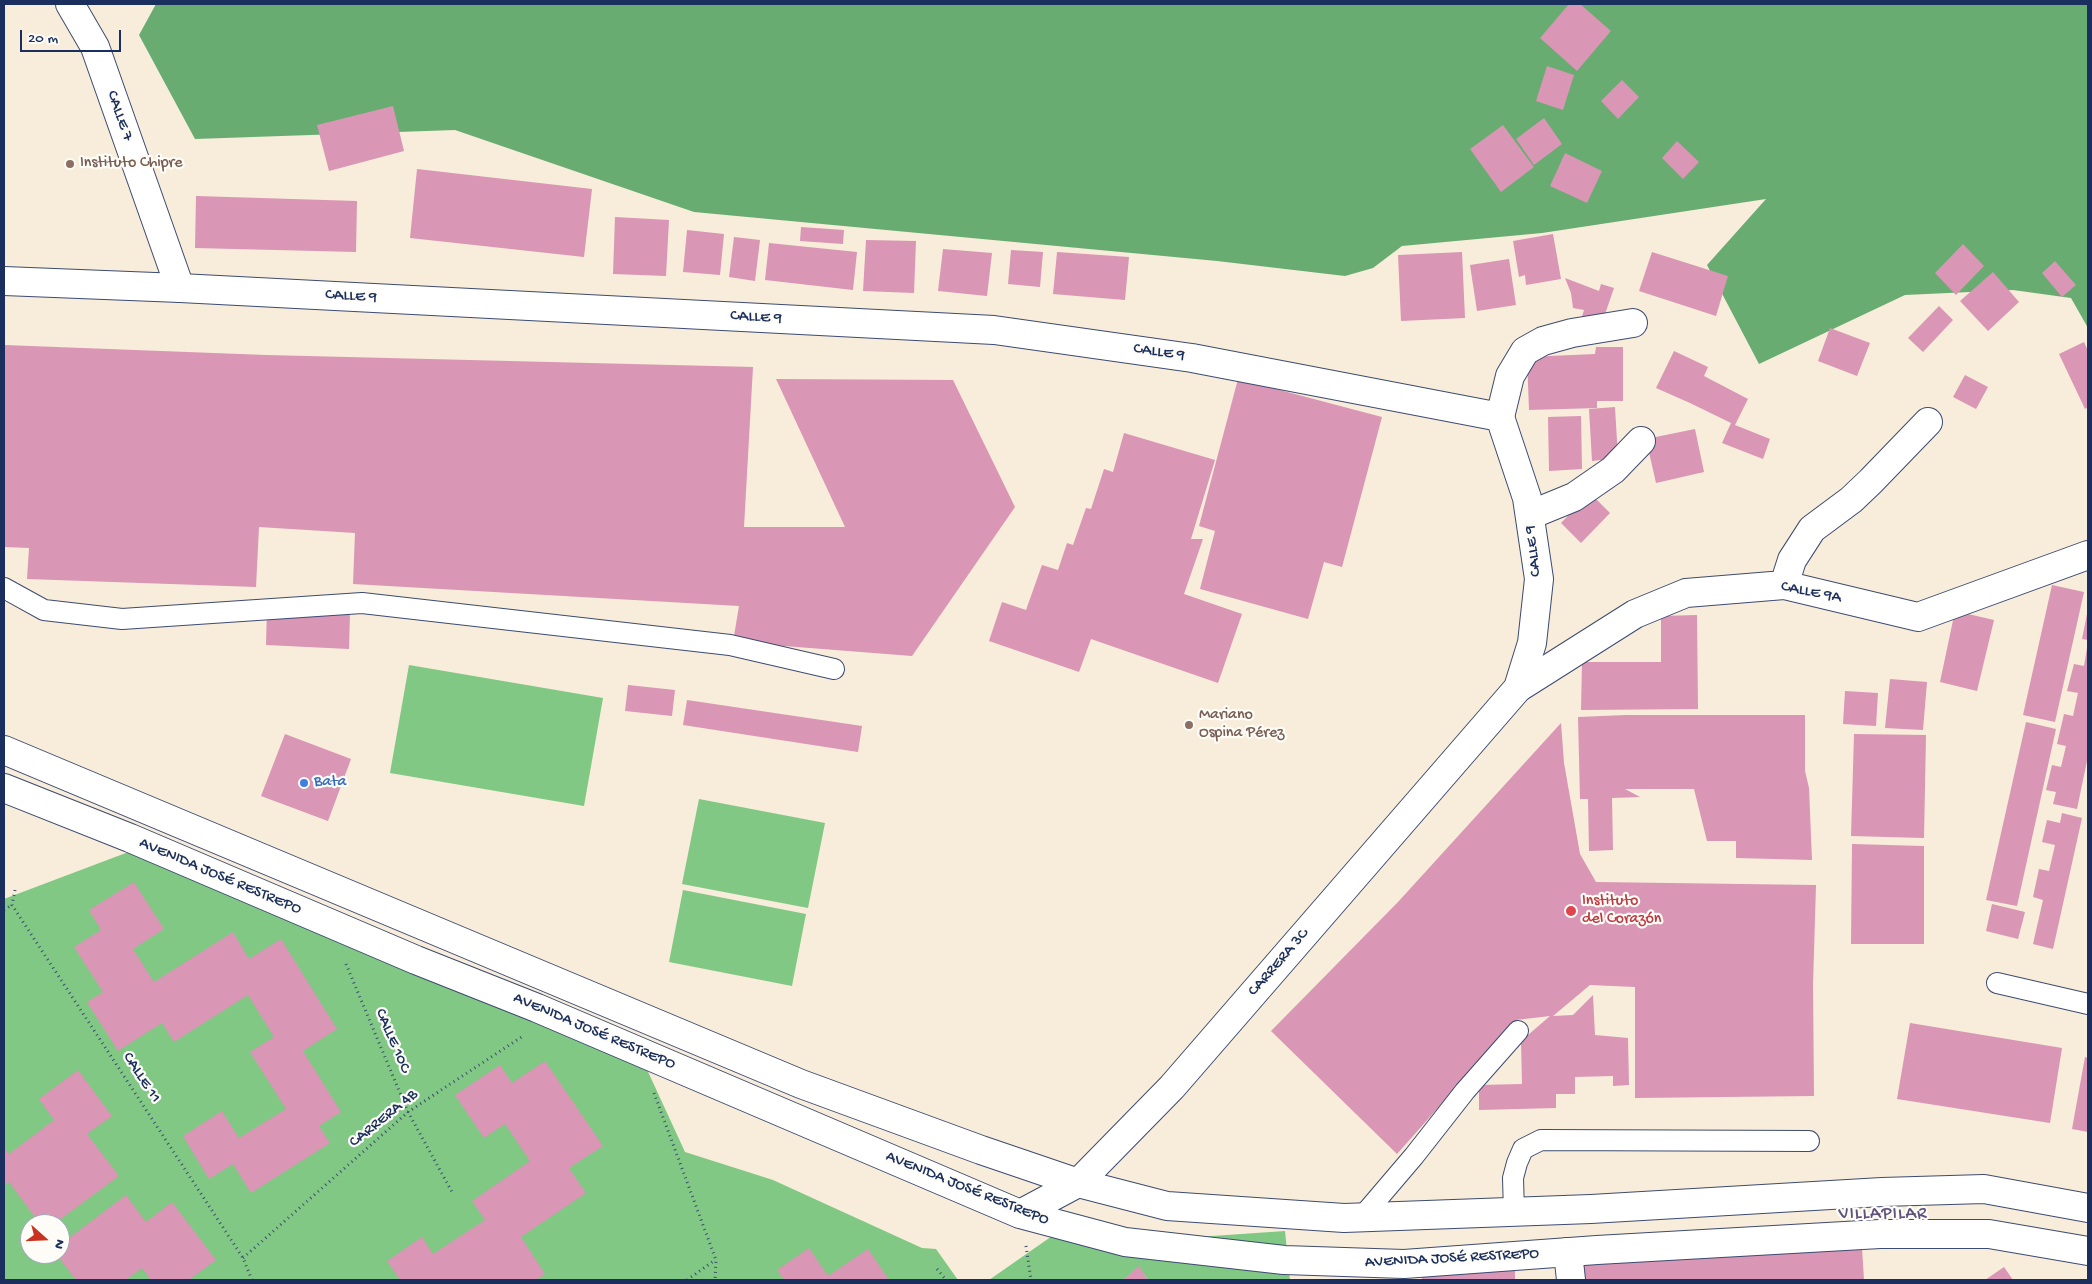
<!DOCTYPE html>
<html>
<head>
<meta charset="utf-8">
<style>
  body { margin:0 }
  #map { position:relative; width:2092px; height:1284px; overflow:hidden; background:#f8ecda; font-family:"Gochi Hand",sans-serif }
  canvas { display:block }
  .frame { position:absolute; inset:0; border:5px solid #1b2f5e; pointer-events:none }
  .north { position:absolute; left:20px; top:1214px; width:50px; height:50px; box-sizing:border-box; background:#fdfcf7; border:1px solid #a3aaba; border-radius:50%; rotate:110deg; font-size:14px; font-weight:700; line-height:20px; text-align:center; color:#1b2f5e }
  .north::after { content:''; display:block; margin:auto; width:18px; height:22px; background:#c8321e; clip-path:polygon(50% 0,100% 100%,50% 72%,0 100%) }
  .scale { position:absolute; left:20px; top:30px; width:101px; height:22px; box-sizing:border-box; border:2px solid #1b2f5e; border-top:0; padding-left:6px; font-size:15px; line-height:18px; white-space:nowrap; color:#1b2f5e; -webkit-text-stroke:4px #fdfcf7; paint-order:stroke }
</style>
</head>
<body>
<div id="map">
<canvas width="2092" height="1284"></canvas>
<div class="frame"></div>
<div class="north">N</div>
<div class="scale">20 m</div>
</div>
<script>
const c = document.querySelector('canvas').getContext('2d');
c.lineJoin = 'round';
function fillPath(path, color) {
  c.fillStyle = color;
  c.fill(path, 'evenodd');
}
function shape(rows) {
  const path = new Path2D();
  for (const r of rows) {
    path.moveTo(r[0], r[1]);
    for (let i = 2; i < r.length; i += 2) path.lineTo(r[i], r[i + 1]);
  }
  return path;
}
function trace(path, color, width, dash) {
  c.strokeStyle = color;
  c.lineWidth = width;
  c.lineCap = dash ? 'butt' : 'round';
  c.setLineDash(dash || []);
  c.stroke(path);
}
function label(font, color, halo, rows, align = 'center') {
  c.font = font + ' "Gochi Hand",sans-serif';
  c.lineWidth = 4.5;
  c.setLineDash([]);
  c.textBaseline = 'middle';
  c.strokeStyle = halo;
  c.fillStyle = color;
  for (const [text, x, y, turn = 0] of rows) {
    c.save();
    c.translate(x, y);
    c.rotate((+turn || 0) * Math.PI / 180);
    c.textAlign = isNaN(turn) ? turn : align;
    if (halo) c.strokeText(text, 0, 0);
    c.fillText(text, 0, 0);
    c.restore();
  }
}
const green = shape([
  [409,665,603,698,584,806,390,773],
  [699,799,825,823,808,908,682,884],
  [147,845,638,1050,685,1152,773,1180,922,1248,936,1249,958,1280,4,1280,4,899],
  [30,1224,60,1224,60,1254,30,1254],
  [683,890,806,914,792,986,669,962],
  [1065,1227,1125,1242,1285,1231,1290,1280,1148,1280,1139,1267,1123,1280,989,1280]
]);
const forest = shape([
  [156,4,2088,4,2088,328,2071,298,2013,290,1905,295,1759,364,1707,265,1766,199,1542,233,1402,246,1373,268,1345,276,1217,261,694,212,455,130,195,139,139,35]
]);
const building = shape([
  [1569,4,1580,4,1611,31,1577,71,1540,38],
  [1547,66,1574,75,1563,110,1536,101],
  [1622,80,1639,97,1618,119,1601,101],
  [393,106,404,151,329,171,317,125],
  [1544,118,1562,144,1534,165,1516,139],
  [1503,125,1534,167,1501,192,1470,149],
  [1677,141,1699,162,1683,179,1662,158],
  [1565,153,1602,171,1587,203,1550,186],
  [417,169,592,189,584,257,410,238],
  [196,196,357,201,356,252,195,248],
  [615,217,669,220,666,276,613,274],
  [801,227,844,230,843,244,800,241],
  [687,230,724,234,720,275,683,272],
  [1553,234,1561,279,1526,285,1525,275,1519,277,1513,241],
  [734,237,760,240,755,281,729,277],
  [866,240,916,241,914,293,863,291],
  [769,243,857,252,853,290,765,280],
  [1963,244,1984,266,1956,295,1935,273],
  [943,249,992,253,987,296,938,291],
  [1011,250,1043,252,1040,287,1008,284],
  [1057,252,1129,257,1125,300,1053,294],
  [1462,252,1465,318,1401,321,1398,255],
  [1652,252,1728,276,1716,316,1639,291],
  [1509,259,1516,305,1477,311,1470,265],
  [2055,261,2076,285,2062,297,2042,273],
  [1993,272,2019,302,1988,331,1960,301],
  [1565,278,1599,291,1601,284,1614,288,1603,320,1581,320,1584,310,1573,308,1571,293],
  [1939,306,1953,320,1923,352,1908,338],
  [1830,328,1870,343,1857,376,1818,361],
  [2084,342,2088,351,2088,407,2085,409,2059,354],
  [4,345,266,355,753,367,744,527,845,527,776,379,953,380,1015,507,912,656,733,642,739,606,353,584,355,533,259,527,256,587,27,579,29,548,4,547],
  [1596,347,1623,347,1623,401,1597,401,1597,408,1529,410,1527,357,1595,354],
  [1674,351,1708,367,1704,376,1748,399,1735,425,1770,439,1763,459,1722,443,1731,423,1690,403,1656,388],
  [1965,375,1988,387,1976,409,1953,397],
  [1238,379,1382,417,1342,567,1324,562,1308,619,1200,589,1215,531,1199,526],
  [1615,407,1618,458,1592,461,1589,409],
  [1581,416,1582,469,1549,471,1548,417],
  [1695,429,1704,472,1656,483,1646,439],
  [1124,433,1215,460,1191,539,1203,539,1184,594,1242,614,1218,683,1091,639,1079,672,989,641,1002,602,1026,610,1042,565,1058,570,1067,543,1073,545,1086,508,1091,509,1104,469,1113,472],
  [1590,493,1610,513,1581,543,1561,523],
  [2052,585,2084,592,2055,722,2023,715],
  [267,609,350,612,349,649,266,645],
  [1955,611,1994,620,1977,691,1940,682],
  [2087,614,2088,614,2088,640,2082,639],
  [1697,615,1698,709,1581,710,1582,662,1661,662,1661,616],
  [2087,648,2088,756,2077,809,2053,804,2056,792,2046,790,2052,765,2061,767,2066,746,2057,744,2064,714,2073,716,2078,693,2067,691,2074,664,2084,666],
  [1890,679,1927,682,1923,730,1885,728],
  [628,685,675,690,672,716,625,711],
  [1845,691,1878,693,1876,726,1843,724],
  [687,700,862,726,858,752,683,725],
  [1626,715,1805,715,1805,771,1809,788,1812,860,1736,858,1736,841,1707,841,1694,789,1625,789,1640,797,1612,798,1613,850,1589,851,1588,799,1580,799,1578,717],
  [2026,722,2056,729,2017,906,1986,900],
  [1561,723,1564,763,1580,854,1596,882,1816,885,1813,985,1814,1096,1635,1098,1635,987,1590,985,1553,1016,1573,1015,1593,995,1595,1035,1628,1038,1629,1085,1613,1086,1613,1076,1575,1077,1575,1094,1556,1094,1556,1108,1479,1110,1479,1085,1522,1084,1521,1041,1550,1016,1516,1020,1397,1154,1271,1031,1398,902],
  [285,734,351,759,328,821,261,796],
  [1854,734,1926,735,1924,838,1851,836],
  [2062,813,2082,818,2053,949,2033,944,2043,900,2033,897,2039,869,2049,871,2055,845,2042,842,2047,820,2060,823],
  [1852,844,1924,846,1924,944,1851,944],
  [134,882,164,929,133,949,154,982,233,932,249,959,281,939,337,1029,303,1051,341,1112,319,1126,330,1143,251,1193,233,1164,209,1179,183,1136,222,1111,239,1138,286,1109,250,1052,274,1037,248,995,174,1042,162,1023,118,1051,87,1002,103,992,74,947,101,930,89,910],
  [1992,904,2025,912,2018,939,1986,931],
  [1910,1023,2062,1048,2050,1123,1897,1099],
  [2085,1057,2088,1058,2088,1132,2072,1129],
  [545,1061,603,1146,569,1168,586,1193,521,1237,545,1274,536,1280,400,1280,387,1261,422,1237,433,1254,485,1220,472,1201,530,1161,505,1124,484,1138,455,1095,500,1065,512,1083],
  [78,1070,112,1116,87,1134,119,1176,54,1224,40,1224,9,1182,4,1186,4,1147,9,1154,54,1120,39,1099],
  [126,1195,146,1222,172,1202,216,1260,189,1280,151,1280,142,1268,126,1280,76,1280,56,1254,60,1254,60,1245],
  [1791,1242,1794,1253,1862,1248,1864,1280,1580,1280,1579,1260],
  [809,1248,828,1276,868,1249,889,1280,784,1280,777,1270],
  [1515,1264,1515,1280,1422,1280,1421,1270],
  [1139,1266,1148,1280,1123,1280],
  [2004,1267,2013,1280,1985,1280]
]);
const path = shape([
  [15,890,12,905,243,1258,252,1280],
  [4,910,12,905],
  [346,964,408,1112,452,1192],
  [654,1093,716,1260,715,1280],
  [1026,1246,1031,1280],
  [243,1258,408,1112,523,1036],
  [937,1269,946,1280],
  [687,1280,715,1260]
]);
const lane = shape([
  [4,588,44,610,122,619,362,603,730,645,834,669],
  [1997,983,2088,1004],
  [1514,1212,1513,1178,1517,1163,1523,1149,1541,1140,1809,1141],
  [1362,1217,1414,1156,1465,1091,1518,1031]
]);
const street = shape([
  [70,4,95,47,180,288],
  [1500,417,1510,376,1525,351,1543,341,1572,333,1633,323],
  [1530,515,1574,497,1613,470,1641,441],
  [1784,585,1792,560,1812,529,1851,500,1871,481,1928,422],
  [1518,688,1635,614,1686,593,1784,585,1918,617,2088,555],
  [1568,1252,1571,1280]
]);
const secondary = shape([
  [4,281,180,288,994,330,1192,358,1500,417,1527,498,1539,579,1532,643,1518,688,1172,1087,1078,1183,1020,1214],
  [4,750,801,1084,981,1150,1078,1183,1167,1206,1344,1218,1591,1209,1882,1192,1984,1189,2088,1208],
  [4,788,130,838,416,960,537,1008,1020,1214,1125,1242,1284,1260,1404,1264,1597,1250,1880,1234,1989,1234,2088,1251]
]);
const markers = [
  [70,164,5,"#8d6e63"],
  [1189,725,5,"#8d6e63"],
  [304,783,5,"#3f7fe0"],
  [1571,911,6,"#e0444e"]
];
const streetNames = [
  ["CALLE 7",119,116,71],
  ["CALLE 9",351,297,3],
  ["CALLE 9",756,318,3],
  ["CALLE 9",1159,353,8],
  ["CALLE 9",1534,551,-97],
  ["CALLE 9A",1811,593,11],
  ["AVENIDA JOSÉ RESTREPO",220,877,23],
  ["CARRERA 3C",1279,963,-49],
  ["AVENIDA JOSÉ RESTREPO",594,1032,23],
  ["CALLE 10C",392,1041,67],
  ["CALLE 11",141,1078,57],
  ["CARRERA 4B",384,1119,-39],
  ["AVENIDA JOSÉ RESTREPO",967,1189,22],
  ["AVENIDA JOSÉ RESTREPO",1452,1259,-3]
];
const educationNames = [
  ["Instituto Chipre",80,164],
  ["Mariano",1199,716],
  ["Ospina Pérez",1199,734]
];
const shopNames = [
  ["Bata",314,783]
];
const healthNames = [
  ["Instituto",1582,902],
  ["del Corazón",1582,920]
];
const neighbourhoodNames = [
  ["VILLAPILAR",1883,1215]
];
fillPath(green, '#80c884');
fillPath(forest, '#68ac72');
fillPath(building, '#d996b5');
trace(lane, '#3c4b71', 22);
trace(street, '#3c4b71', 30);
trace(secondary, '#3c4b71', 30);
trace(path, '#3c4b71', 3, [1, 4]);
trace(lane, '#fff', 20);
trace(street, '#fff', 28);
trace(secondary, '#fff', 28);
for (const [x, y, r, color] of markers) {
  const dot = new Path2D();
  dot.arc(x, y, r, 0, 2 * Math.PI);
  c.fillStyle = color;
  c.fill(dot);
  trace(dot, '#fdfcf7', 2);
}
label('16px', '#1b2f5e', '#fdfcf7', streetNames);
label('16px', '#785e54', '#fdfcf7', educationNames, 'left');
label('16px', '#366cbe', '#fdfcf7', shopNames, 'left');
label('16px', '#be3a42', '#fdfcf7', healthNames, 'left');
c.letterSpacing = '1px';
label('18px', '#5e537c', '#fdfcf7', neighbourhoodNames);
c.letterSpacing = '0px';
</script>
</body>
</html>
